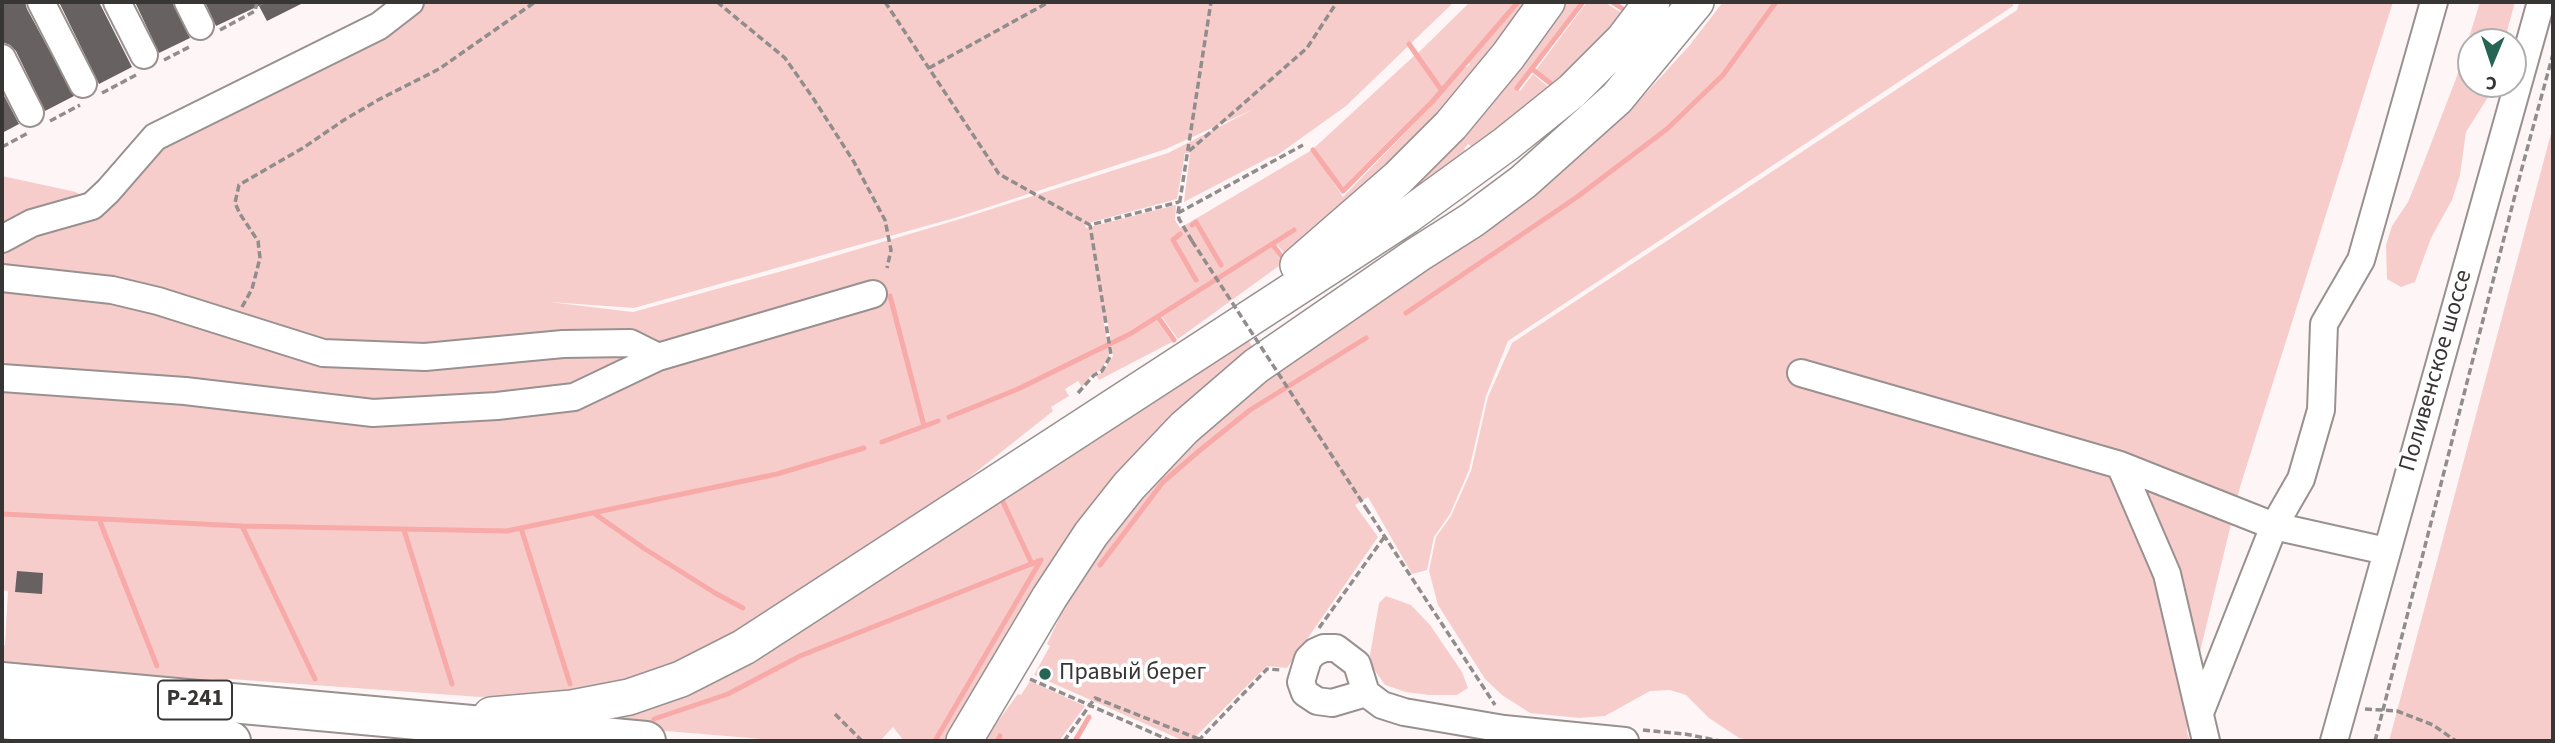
<!DOCTYPE html>
<html>
<head>
<meta charset="utf-8">
<style>
  body { margin:0 }
  #map { position:relative; width:2555px; height:743px; overflow:hidden; background:#fef6f6; font-family:"Source Sans 3",sans-serif }
  canvas { display:block }
  .frame { position:absolute; inset:0; border:4px solid #383535; pointer-events:none }
  .north { position:absolute; left:2457px; top:28px; width:70px; height:70px; box-sizing:border-box; background:#fff; border:2px solid #afaeae; border-radius:50%; rotate:182deg; font-size:19px; font-weight:700; line-height:28px; text-align:center; color:#383535 }
  .north::after { content:''; display:block; margin:auto; width:24px; height:32px; background:#266553; clip-path:polygon(50% 0,100% 100%,50% 72%,0 100%) }
</style>
</head>
<body>
<div id="map">
<canvas width="2555" height="743"></canvas>
<div class="frame"></div>
<div class="north">С</div>
</div>
<script>
const c = document.querySelector('canvas').getContext('2d');
c.lineJoin = 'round';
function fillPath(path, color) {
  c.fillStyle = color;
  c.fill(path, 'evenodd');
}
function shape(rows) {
  const path = new Path2D();
  for (const r of rows) {
    path.moveTo(r[0], r[1]);
    for (let i = 2; i < r.length; i += 2) path.lineTo(r[i], r[i + 1]);
  }
  return path;
}
function trace(path, color, width, dash) {
  c.strokeStyle = color;
  c.lineWidth = width;
  c.lineCap = dash ? 'butt' : 'round';
  c.setLineDash(dash || []);
  c.stroke(path);
}
function label(font, color, halo, rows, align = 'center') {
  c.font = font + ' "Source Sans 3",sans-serif';
  c.lineWidth = 7;
  c.setLineDash([]);
  c.textBaseline = 'middle';
  c.strokeStyle = halo;
  c.fillStyle = color;
  for (const [text, x, y, turn = 0] of rows) {
    c.save();
    c.translate(x, y);
    c.rotate((+turn || 0) * Math.PI / 180);
    c.textAlign = isNaN(turn) ? turn : align;
    if (halo) c.strokeText(text, 0, 0);
    c.fillText(text, 0, 0);
    c.restore();
  }
}
const green = shape([
  [427,2,1454,2,1346,106,1276,156,1270,157,1184,202,1190,153,1185,153,1177,199,1085,224,1086,228,1176,205,1175,220,1180,228,1312,150,1343,197,1433,104,1464,67,1467,67,1470,64,1468,62,1520,2,1537,2,1469,90,1289,259,1278,246,1273,249,1283,263,1178,339,1162,317,1157,320,1172,342,1099,380,1096,375,1103,372,1113,356,1108,323,1104,323,1109,355,1101,370,1092,374,1082,387,1078,381,1065,389,1069,396,1051,407,1053,411,942,499,828,579,696,655,607,686,552,694,480,697,230,679,114,679,2,669,2,646,5,645,8,591,2,590,2,386,399,403,2,371,2,176,76,192,106,213,141,158,290,80],
  [1254,109,1168,153,957,220,804,265,633,312,549,302,634,308,958,217,1166,149],
  [881,301,752,344,670,362],
  [1470,2,1517,2,1442,89,1417,54],
  [1559,2,1582,2,1516,88,1520,91,1533,74,1553,91,1479,152,1468,144,1464,149,1473,156,1397,208,1389,205],
  [1587,2,1604,2,1625,15,1555,85,1536,70],
  [1723,2,2014,2,2013,6,1508,341,1486,396,1469,470,1450,514,1434,537,1427,570,1412,574,1368,497,1355,505,1378,537,1287,668,1267,666,1191,741,1184,741,1034,675,1050,646,1047,644,1075,585,1128,507,1214,417,1549,180,1626,115,1689,46],
  [2019,2,2393,2,2240,487,2189,697,2187,732,2190,741,1753,741,1739,738,1709,718,1686,695,1670,690,1650,691,1605,716,1579,718,1530,713,1502,695,1485,679,1438,605,1429,571,1436,537,1451,516,1471,471,1488,397,1512,343,2017,10],
  [2480,2,2515,2,2504,42,2471,42,2471,84,2492,84,2490,94,2466,132,2460,175,2452,200,2431,238,2415,282,2401,287,2387,279,2386,245,2392,226,2408,202,2417,180,2457,76],
  [1415,55,1440,91,1344,189,1314,148],
  [2553,126,2553,741,2389,741],
  [1248,340,1254,349,952,741,904,741,893,727,880,741,785,741,607,726,607,716],
  [1386,596,1411,605,1430,625,1462,672,1468,688,1457,695,1429,695,1406,692,1385,685,1373,668,1370,655,1379,603],
  [1030,681,1085,706,1059,741,983,741,1018,694,1021,695]
]);
const stream = shape([
  [1612,2,1626,11],
  [1409,44,1442,91],
  [1532,69,1554,86],
  [1517,88,1583,2],
  [1313,150,1343,191,1432,102,1518,2],
  [1192,225,1196,222,1221,265],
  [1180,234,1173,240,1196,280],
  [1272,244,1286,262],
  [890,296,924,426],
  [1406,313,1577,197,1667,129,1723,75,1776,2],
  [1158,317,1174,340],
  [949,417,1018,389,1130,334,1294,230],
  [882,442,938,421],
  [1003,502,1032,564],
  [2,514,242,526,507,531,777,474,864,448],
  [595,514,645,549,715,593,743,608],
  [99,519,157,666],
  [242,526,315,679],
  [521,528,570,684],
  [404,530,452,684],
  [1100,565,1163,482,1199,451,1250,410,1366,338],
  [654,719,728,694,800,656,1041,560,935,741],
  [997,741,1000,736],
  [1075,741,1089,717]
]);
const building = shape([
  [2,2,25,2,27,9,74,96,45,111,16,51,10,45,2,42],
  [59,2,99,2,132,67,99,84],
  [135,2,172,2,190,38,159,53],
  [205,2,267,2,216,26],
  [267,2,305,2,267,21,259,6],
  [2,92,19,124,2,133],
  [17,571,43,573,42,594,15,592]
]);
const path = shape([
  [717,2,785,58,813,98,854,162,885,220,891,250,887,268],
  [885,2,999,174,1090,225,1179,202],
  [220,30,255,11,257,2],
  [164,60,191,46],
  [929,68,1049,2],
  [102,93,136,75],
  [50,121,80,105],
  [2,147,28,133],
  [1189,151,1307,48,1337,2],
  [1178,213,1303,145],
  [1192,241,1179,219,1178,213,1211,2],
  [242,307,252,289,260,258,258,241,240,214,235,203,239,185,303,148,344,120,378,100,439,69,535,2],
  [1078,393,1094,375,1102,371,1111,355,1090,225],
  [1366,508,1495,705],
  [1319,628,1385,536],
  [1030,679,1171,741],
  [2365,709,2397,711,2433,725,2456,741],
  [835,714,862,741],
  [1643,730,1685,734,1720,741],
  [1064,741,1095,698,1199,739],
  [1198,741,1267,669,1281,670],
  [2375,741,2523,164,2553,54]
]);
const minor = shape([
  [41,2,83,84],
  [117,2,144,55],
  [188,2,200,26],
  [2,58,30,113],
  [2,239,32,223,92,206,108,191,155,137,379,26,410,2],
  [2,278,112,290,158,301,323,353,425,357,563,344,630,343,658,357],
  [1801,373,2120,465,2274,526,2386,551],
  [2,378,185,391,373,413,497,406,574,397,658,357,873,294],
  [2120,465,2167,574,2206,741],
  [1366,693,1332,703,1317,701,1305,693,1301,682,1308,659,1315,652,1324,648,1336,648,1357,664,1366,693,1382,705,1404,712,1504,729,1625,741],
  [2200,713,2274,526,2301,479,2321,410,2324,324,2361,260,2434,2],
  [2334,741,2541,2]
]);
const major = shape([
  [1298,265,1398,178,1451,125,1508,56,1547,2],
  [491,715,572,708,629,697,681,679,744,647,1407,216,1506,144,1572,91,1623,40,1652,2],
  [964,741,1049,598,1091,534,1129,486,1184,428,1256,366,1417,255,1472,220,1523,182,1617,98,1696,2]
]);
const highway = shape([
  [2,682,646,741],
  [2,719,231,741]
]);
const pathBridge = shape([
  [1192,241,1366,508]
]);
const markers = [
  [1045,674,7,"#266553"]
];
const shields = [
  [195,700,74]
];
const shieldNames = [
  ["Р-241",195,700]
];
const streetNames = [
  ["Поливенское шоссе",2437,371,-74]
];
const poiNames = [
  ["Правый берег",1059,674]
];
fillPath(green, '#f7cdcb');
trace(stream, '#f7aaa8', 5);
fillPath(building, '#686161');
trace(minor, '#989190', 30);
trace(major, '#989190', 38);
trace(highway, '#989190', 42);
trace(path, '#928d8d', 3.5, [7, 3.5]);
trace(minor, '#fff', 26);
trace(major, '#fff', 35);
trace(highway, '#fff', 38);
trace(pathBridge, '#928d8d', 3.5, [7, 3.5]);
for (const [x, y, r, color] of markers) {
  const dot = new Path2D();
  dot.arc(x, y, r, 0, 2 * Math.PI);
  c.fillStyle = color;
  c.fill(dot);
  trace(dot, '#fff', 2.5);
}
for (const [x, y, w] of shields) {
  const box = new Path2D();
  box.roundRect(x - w / 2, y - 19.5, w, 39, 5);
  c.fillStyle = '#fff';
  c.fill(box);
  trace(box, '#383535', 2);
}
label('bold 23px', '#383535', null, shieldNames);
label('24px', '#383535', '#fff', streetNames);
label('24px', '#383535', '#fff', poiNames, 'left');
</script>
</body>
</html>
